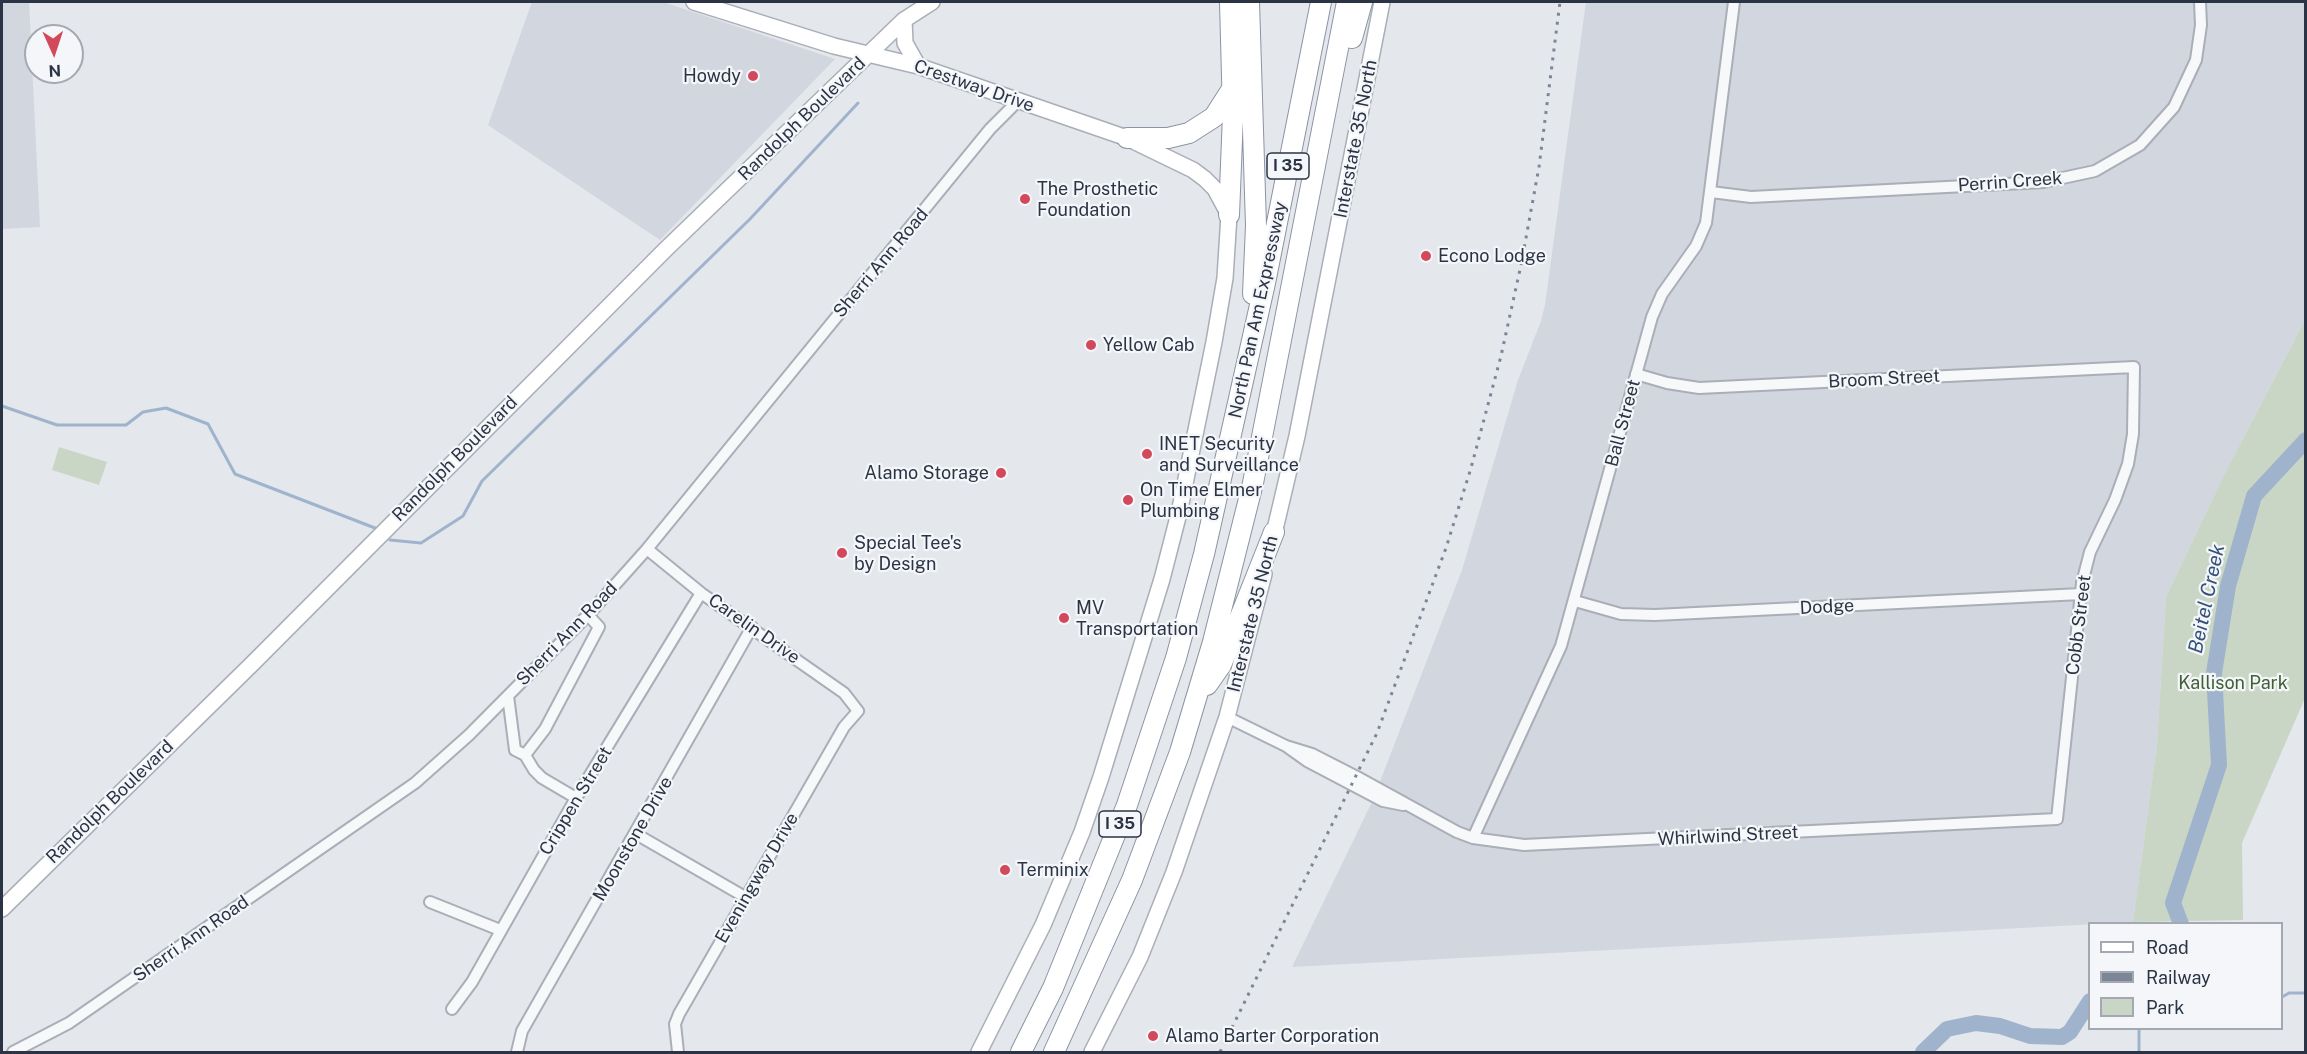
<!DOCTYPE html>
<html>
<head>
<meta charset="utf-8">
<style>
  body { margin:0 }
  #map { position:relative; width:2307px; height:1054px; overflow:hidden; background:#e4e7ec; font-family:"Public Sans",sans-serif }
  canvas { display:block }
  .frame { position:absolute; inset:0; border:3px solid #2b3445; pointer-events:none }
  .legend { position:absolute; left:2088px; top:922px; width:195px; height:108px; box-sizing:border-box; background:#f4f6f9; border:2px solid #a4a8b1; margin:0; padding:8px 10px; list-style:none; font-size:18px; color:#2b3445 }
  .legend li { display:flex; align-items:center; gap:12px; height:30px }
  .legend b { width:30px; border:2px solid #a4a8b1 }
  .north { position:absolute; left:24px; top:24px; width:60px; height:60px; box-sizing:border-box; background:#f4f6f9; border:2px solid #a4a8b1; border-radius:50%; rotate:177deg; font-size:16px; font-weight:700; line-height:24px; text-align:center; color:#2b3445 }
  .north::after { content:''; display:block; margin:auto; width:21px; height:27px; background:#d1495b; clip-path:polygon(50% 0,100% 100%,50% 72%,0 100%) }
</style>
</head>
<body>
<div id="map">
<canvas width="2307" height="1054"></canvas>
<div class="frame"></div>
<ul class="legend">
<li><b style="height:8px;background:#fff"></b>Road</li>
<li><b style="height:8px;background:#7d8696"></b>Railway</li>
<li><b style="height:16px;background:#c9d6c5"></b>Park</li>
</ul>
<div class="north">N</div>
</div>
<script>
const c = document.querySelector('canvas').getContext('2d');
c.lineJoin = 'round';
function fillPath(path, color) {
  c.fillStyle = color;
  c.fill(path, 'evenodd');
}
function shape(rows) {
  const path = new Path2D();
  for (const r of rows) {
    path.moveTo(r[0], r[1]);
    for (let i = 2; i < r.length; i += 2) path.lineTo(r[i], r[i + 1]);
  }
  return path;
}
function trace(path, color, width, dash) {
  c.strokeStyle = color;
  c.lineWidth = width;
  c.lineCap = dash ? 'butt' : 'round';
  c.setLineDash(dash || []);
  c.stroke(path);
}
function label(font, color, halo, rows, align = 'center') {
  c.font = font + ' "Public Sans",sans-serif';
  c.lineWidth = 4.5;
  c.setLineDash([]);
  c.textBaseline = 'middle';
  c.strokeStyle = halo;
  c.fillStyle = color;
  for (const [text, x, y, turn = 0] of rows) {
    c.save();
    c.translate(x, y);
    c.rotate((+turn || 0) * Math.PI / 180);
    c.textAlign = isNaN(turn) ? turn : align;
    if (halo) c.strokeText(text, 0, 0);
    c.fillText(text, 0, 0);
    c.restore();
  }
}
const built = shape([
  [2,2,29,2,40,227,2,229],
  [532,2,663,2,835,59,660,240,488,125],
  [1586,2,2305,2,2305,320,2225,473,2166,597,2157,744,2133,922,1292,967,1372,802,1462,570,1518,380,1541,321,1545,305]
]);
const green = shape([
  [2305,320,2305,698,2242,843,2243,920,2133,922,2157,744,2166,597,2225,473],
  [59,447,107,462,99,485,52,470]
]);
const stream = shape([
  [2,406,57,425,126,425,143,412,166,408,208,424,235,474,375,528],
  [390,540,421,543,463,516,482,481,750,219,858,103],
  [2282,997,2289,993,2306,993],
  [2139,1028,2139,1052]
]);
const river = shape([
  [2181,924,2173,903,2219,765,2214,673,2228,586,2254,496,2306,440],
  [1923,1052,1947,1029,1976,1023,2000,1026,2030,1036,2062,1037,2070,1032,2090,1001]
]);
const street = shape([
  [1711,192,1751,197,2044,182,2095,171,2140,145,2174,107,2196,60,2201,25,2200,2],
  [647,549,701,593,844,693,858,711,844,727,679,1014,675,1024,678,1052],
  [1575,601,1621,614,1655,615,2081,594],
  [508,696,515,750,525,755,534,770,542,778,576,798],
  [1227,717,1286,746,1307,761,1383,801,1403,805],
  [1286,746,1312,754,1357,777,1457,832,1473,838,1524,845,2057,819,2082,583,2090,552,2115,500,2128,464,2133,434,2134,367,1699,388,1667,383,1636,374],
  [525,755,545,729,599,627,588,615],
  [636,834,745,897],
  [1473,838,1561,646,1652,317,1662,294,1696,246,1706,223,1734,2],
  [430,902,500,930],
  [452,1009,472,982,576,798,701,593],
  [13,1052,69,1023,415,783,469,735,588,615,647,549,990,129,1017,102],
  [517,1052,522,1031,752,627]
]);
const secondary = shape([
  [694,2,834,46,918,66,1127,138,1193,170,1205,179,1215,189,1229,215,1225,278,1214,342,1179,513,1162,579,1101,777,1082,832,1043,925,979,1052],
  [904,20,905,43,918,66],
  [1272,542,1297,436,1382,2],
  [2,909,251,665,666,249,904,20,932,2],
  [1092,1052,1140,957,1174,872,1227,717,1264,574]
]);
const highway = shape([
  [1249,2,1256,226,1253,294],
  [1352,38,1362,2],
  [1127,138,1168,138,1189,133,1214,117,1232,89],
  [1229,215,1233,114,1230,2],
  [1207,685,1221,665,1274,532],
  [1021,1052,1053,988,1127,805,1176,658,1204,554,1265,283,1321,2],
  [1054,1052,1132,880,1180,752,1213,642,1253,483,1347,2]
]);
const rail = shape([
  [1220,1052,1377,733,1446,548,1471,468,1501,356,1521,265,1539,167,1560,2]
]);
const markers = [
  [753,76,6,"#d1495b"],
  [1025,199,6,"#d1495b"],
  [1426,256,6,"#d1495b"],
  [1091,345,6,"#d1495b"],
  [1147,454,6,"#d1495b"],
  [1001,473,6,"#d1495b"],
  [1128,500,6,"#d1495b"],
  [842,553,6,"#d1495b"],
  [1064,618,6,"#d1495b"],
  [1005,870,6,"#d1495b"],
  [1153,1036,6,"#d1495b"]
];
const shields = [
  [1288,166,42],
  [1120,824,42]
];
const shieldNames = [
  ["I 35",1288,166],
  ["I 35",1120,824]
];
const poiNames = [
  ["Howdy",741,76,"right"],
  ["The Prosthetic",1037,189],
  ["Foundation",1037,210],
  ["Econo Lodge",1438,256],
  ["Yellow Cab",1103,345],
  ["INET Security",1159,444],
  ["and Surveillance",1159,465],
  ["Alamo Storage",989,473,"right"],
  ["On Time Elmer",1140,490],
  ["Plumbing",1140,511],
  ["Special Tee's",854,543],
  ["by Design",854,564],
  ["MV",1076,608],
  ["Transportation",1076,629],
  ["Terminix",1017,870],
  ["Alamo Barter Corporation",1165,1036]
];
const streetNames = [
  ["Crestway Drive",974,86,19],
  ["Randolph Boulevard",802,119,-44],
  ["Interstate 35 North",1356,139,-79],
  ["Perrin Creek",2010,182,-4],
  ["Sherri Ann Road",881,263,-50],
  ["North Pan Am Expressway",1258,310,-78],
  ["Broom Street",1884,379,-3],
  ["Ball Street",1623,423,-75],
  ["Randolph Boulevard",455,459,-45],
  ["Dodge",1827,607,-3],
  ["Interstate 35 North",1253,614,-76],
  ["Cobb Street",2079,625,-83],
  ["Carelin Drive",754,629,35],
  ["Sherri Ann Road",567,634,-46],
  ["Crippen Street",576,801,-59],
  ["Randolph Boulevard",110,802,-44],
  ["Whirlwind Street",1728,836,-3],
  ["Moonstone Drive",633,839,-60],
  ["Eveningway Drive",757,878,-60],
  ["Sherri Ann Road",191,939,-35]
];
const parkNames = [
  ["Kallison Park",2233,683]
];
const waterNames = [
  ["Beitel Creek",2207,599,-78]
];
fillPath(built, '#d2d6de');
fillPath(green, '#c9d6c5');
trace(stream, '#9fb4cc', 3);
trace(river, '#9fb4cc', 16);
trace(street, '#a9aeb7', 14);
trace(secondary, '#a9aeb7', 18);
trace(highway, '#8b94a3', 22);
trace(street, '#f7f8fa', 10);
trace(secondary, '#fff', 15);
trace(highway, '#fff', 20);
trace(rail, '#7d8696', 3, [3, 6]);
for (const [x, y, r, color] of markers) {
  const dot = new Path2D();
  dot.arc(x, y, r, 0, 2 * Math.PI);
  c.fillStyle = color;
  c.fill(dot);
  trace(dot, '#f4f6f9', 2);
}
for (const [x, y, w] of shields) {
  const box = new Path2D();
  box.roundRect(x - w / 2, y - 13, w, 26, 4.5);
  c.fillStyle = '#f4f6f9';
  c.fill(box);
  trace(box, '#2b3445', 1.5);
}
label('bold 16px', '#2b3445', null, shieldNames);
label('18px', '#2b3445', '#f4f6f9', poiNames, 'left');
label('18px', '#2b3445', '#f4f6f9', streetNames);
label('18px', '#3f6138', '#f4f6f9', parkNames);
label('italic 20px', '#34527a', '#f4f6f9', waterNames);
</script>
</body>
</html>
